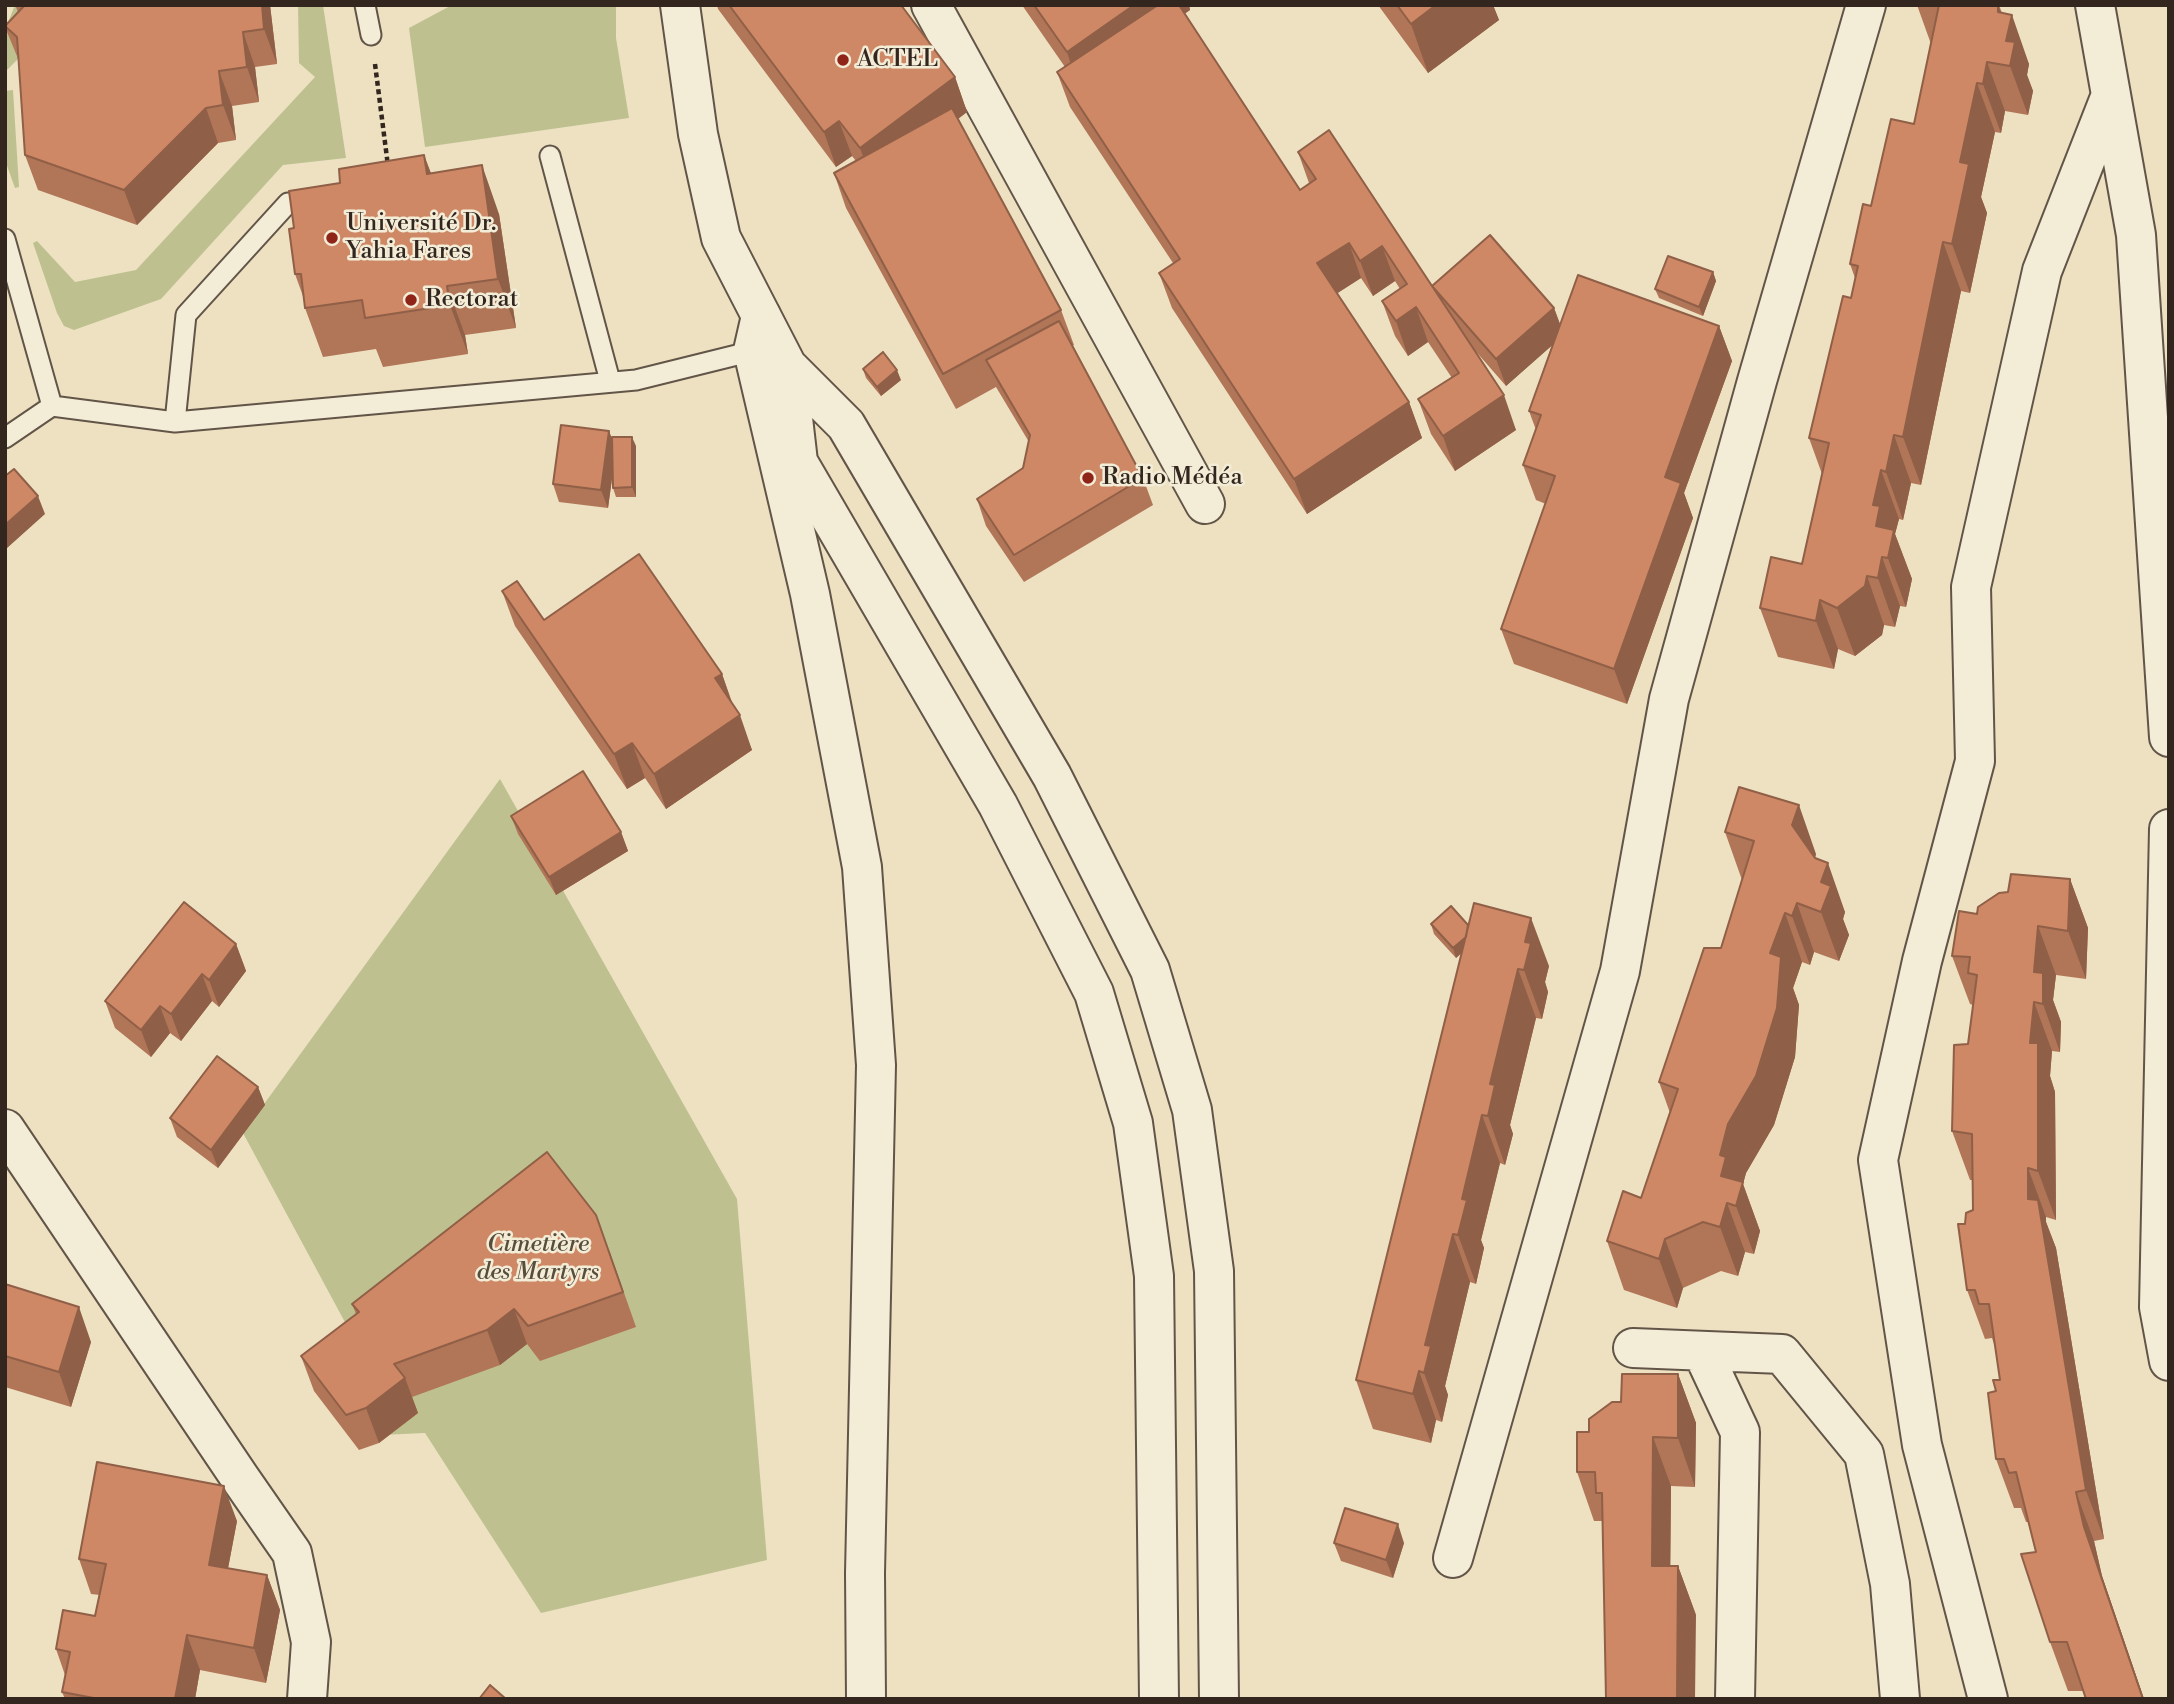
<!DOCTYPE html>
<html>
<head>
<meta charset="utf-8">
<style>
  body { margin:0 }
  #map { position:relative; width:2174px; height:1704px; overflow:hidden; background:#ede1c2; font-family:"Libre Bodoni",serif }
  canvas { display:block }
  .frame { position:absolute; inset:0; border:7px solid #33261f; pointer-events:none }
</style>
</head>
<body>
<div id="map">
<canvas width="2174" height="1704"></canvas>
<div class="frame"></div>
</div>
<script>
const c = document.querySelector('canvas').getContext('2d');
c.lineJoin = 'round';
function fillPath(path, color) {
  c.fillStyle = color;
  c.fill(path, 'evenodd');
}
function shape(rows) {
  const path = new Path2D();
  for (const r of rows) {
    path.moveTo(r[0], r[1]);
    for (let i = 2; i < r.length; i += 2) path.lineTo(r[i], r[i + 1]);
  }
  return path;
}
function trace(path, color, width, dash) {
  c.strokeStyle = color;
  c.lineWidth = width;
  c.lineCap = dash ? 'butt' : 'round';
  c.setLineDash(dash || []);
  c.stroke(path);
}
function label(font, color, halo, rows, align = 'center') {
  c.font = font + ' "Libre Bodoni",serif';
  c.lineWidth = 5;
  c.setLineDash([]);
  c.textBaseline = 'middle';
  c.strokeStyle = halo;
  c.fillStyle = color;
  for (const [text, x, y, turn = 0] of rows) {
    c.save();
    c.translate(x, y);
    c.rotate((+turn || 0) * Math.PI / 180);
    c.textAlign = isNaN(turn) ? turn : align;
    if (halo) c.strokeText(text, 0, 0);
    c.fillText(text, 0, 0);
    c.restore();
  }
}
const green = shape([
  [15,5,27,5,41,36,5,72,5,30],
  [298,5,323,5,346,158,283,165,161,299,74,330,64,326,57,313,33,243,37,241,75,282,136,270,315,77,299,63],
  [452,5,616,5,616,38,629,118,425,147,409,28],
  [13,90,19,187,15,188,5,160,5,91],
  [500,779,737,1199,767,1560,541,1613,425,1433,381,1435,347,1326,243,1133]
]);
const path = shape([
  [375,64,388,166]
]);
const service = shape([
  [365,5,371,35],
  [550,156,610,381],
  [5,239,52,406,175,422,636,380,753,351],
  [175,422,186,315,288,203],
  [5,438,52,406]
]);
const minor = shape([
  [931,5,1205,504],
  [2095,5,2136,235,2169,737],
  [761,316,753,351,810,594,862,867,876,1065,865,1573,866,1699],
  [2169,829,2159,1307,2169,1361],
  [5,1129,240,1478,292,1553,311,1642,307,1699],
  [1633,1348,1782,1354,1864,1454,1890,1584,1900,1699],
  [1702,1351,1740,1432,1735,1699],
  [1453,1558,1620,971,1669,699,1757,381,1866,5],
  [1988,1699,1922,1445,1878,1160,1922,961,1975,761,1971,587,2042,271,2111,95]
]);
const tertiary = shape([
  [680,5,698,134,721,238,787,366,846,425,1052,776,1150,970,1192,1110,1214,1271,1219,1699],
  [787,366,798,462,998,805,1094,993,1133,1123,1154,1276,1159,1699]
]);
const wall = shape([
  [15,5,270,5,277,64,255,67,259,102,232,106,236,140,218,143,137,225,38,190,25,155,19,61,5,27,5,25,18,12],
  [717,5,901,5,955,77,967,112,958,119,1061,310,1074,345,1072,346,1143,478,1153,505,1024,582,986,526,977,499,1023,468,1029,442,996,387,956,409,846,208,834,173,856,161,852,156,836,167,718,9],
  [1022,5,1189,5,1190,10,1184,14,1300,190,1309,183,1298,152,1432,287,1554,308,1560,324,1719,326,1732,361,1684,493,1693,518,1627,704,1514,664,1501,629,1546,504,1536,500,1523,465,1536,430,1529,411,1552,345,1506,386,1472,347,1516,430,1455,471,1431,434,1418,399,1452,378,1428,342,1408,356,1395,336,1382,301,1400,289,1395,281,1373,296,1361,278,1337,293,1409,402,1422,438,1307,514,1172,308,1159,273,1173,263,1070,107,1057,72,1065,67],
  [1378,5,1493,5,1499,20,1428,73],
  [1917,5,1999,5,2002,13,2029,64,2027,75,2033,91,2028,115,2005,111,2001,133,1995,132,1981,197,1987,213,1970,293,1961,291,1921,485,1911,483,1903,520,1899,519,1895,534,1912,579,1906,607,1900,606,1895,627,1884,625,1882,635,1855,656,1838,649,1834,669,1778,657,1760,608,1802,564,1822,474,1809,438,1851,298,1855,278,1850,264,1871,206,1914,124,1931,44],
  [424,155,431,173,499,214,516,328,465,335,468,354,383,367,376,349,323,357,305,308,304,299,295,274,294,228,340,183],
  [1713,272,1716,281,1703,316,1659,298,1655,289],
  [863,369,901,380,881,396,866,378],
  [609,431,612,440,636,446,636,497,616,497,613,488,613,471,608,508,559,502,553,484],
  [502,591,544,620,722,674,733,705,752,750,666,809,645,778,627,789,515,626],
  [511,816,621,832,628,851,556,895,518,834],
  [1725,832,1816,854,1815,858,1845,912,1843,919,1849,935,1839,961,1814,952,1810,965,1802,962,1793,988,1799,1005,1795,1057,1774,1125,1746,1173,1743,1184,1760,1231,1754,1254,1745,1252,1738,1276,1721,1271,1683,1288,1677,1308,1624,1290,1607,1241,1641,1198,1670,1113,1659,1082,1721,948,1742,880],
  [2070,879,2088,928,2086,979,2056,975,2053,1000,2061,1022,2060,1052,2052,1051,2050,1076,2055,1092,2056,1220,2046,1217,2046,1222,2056,1248,2104,1539,2094,1541,2102,1576,2144,1699,2086,1699,2083,1691,2068,1691,2050,1642,2036,1552,2028,1522,2026,1522,2021,1508,2014,1508,1996,1459,1996,1391,2000,1380,1995,1347,1992,1338,1985,1339,1967,1290,1965,1224,1973,1210,1972,1180,1970,1180,1952,1131,1968,1044,1973,1005,1970,1004,1952,956,1977,914],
  [1431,924,1468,925,1549,966,1545,982,1548,992,1542,1019,1536,1018,1510,1125,1513,1134,1505,1165,1500,1163,1481,1240,1484,1248,1476,1284,1470,1282,1445,1386,1448,1395,1442,1422,1436,1420,1431,1443,1373,1429,1356,1380,1462,953,1456,958,1434,934],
  [236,944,246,971,219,1007,212,1001,181,1041,170,1033,151,1057,115,1028,105,1001],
  [258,1087,265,1105,218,1168,177,1137,170,1118],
  [609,1250,636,1327,540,1361,527,1344,500,1365,412,1397,418,1413,379,1443,359,1450,314,1391,301,1356,356,1314,352,1304],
  [5,1281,7,1285,91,1342,71,1407,5,1387],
  [1678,1374,1696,1423,1695,1487,1671,1486,1670,1566,1678,1566,1696,1615,1603,1521,1594,1521,1577,1472,1589,1432,1621,1402],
  [237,1521,228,1568,267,1575,280,1610,266,1683,200,1670,195,1699,65,1699,62,1692,65,1675,56,1649,95,1616,100,1595,91,1594,79,1559],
  [1334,1543,1404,1543,1393,1578,1341,1561]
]);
const shadedWall = shape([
  [262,5,270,5,277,64,264,29],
  [1134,5,1189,5,1190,10,1079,88,1067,52],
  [1436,5,1493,5,1499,20,1428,73,1411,24],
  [1998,5,2008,31,2012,15,2029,64,2027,75,2033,91,2028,115,2010,66,1998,12],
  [243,32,255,67,259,102,247,67],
  [1987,62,2005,111,2001,133,1983,84],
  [219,71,232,106,236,140,223,105],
  [955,77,967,112,873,183,860,148],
  [1977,83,1995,132,1981,197,1987,213,1970,293,1952,244,1960,162],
  [206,108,218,143,137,225,124,190],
  [839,121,852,156,836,167,824,132],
  [424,155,442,204,427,174],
  [482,165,499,214,516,328,498,279],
  [1943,242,1961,291,1921,485,1903,437],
  [1349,243,1361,278,1330,298,1317,263],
  [1382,246,1395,281,1373,296,1360,261],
  [1713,272,1716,281,1703,316,1699,307],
  [447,286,465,335,468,354,450,305],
  [1416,307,1428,342,1408,356,1396,321],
  [1554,308,1564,335,1506,386,1496,359],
  [1719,326,1732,361,1684,493,1693,518,1627,704,1614,669,1665,477],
  [897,370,901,380,881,396,877,387],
  [1504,395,1516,430,1455,471,1443,436],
  [1409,402,1422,438,1307,514,1294,479],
  [609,431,616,449,608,508,601,490],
  [1894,435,1911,483,1903,520,1886,472],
  [632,437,636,446,636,497,632,487],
  [1881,470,1899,519,1895,534,1912,579,1906,607,1876,526,1873,505],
  [38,496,45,514,6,549,5,525],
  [1882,557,1900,606,1895,627,1878,578],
  [1867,576,1884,625,1882,635,1855,656,1837,608],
  [1820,600,1838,649,1834,669,1816,621],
  [722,674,734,709,715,678],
  [740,715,752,750,666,809,654,774],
  [632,743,645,778,627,789,614,754],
  [1799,805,1816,854,1810,874,1792,825],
  [621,832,628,851,556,895,549,877],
  [1828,863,1845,912,1843,919,1849,935,1839,961,1821,912,1821,882],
  [2070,879,2088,928,2086,979,2068,931],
  [1797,903,1814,952,1810,965,1792,916],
  [1785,913,1802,962,1793,988,1799,1005,1795,1057,1774,1125,1746,1173,1743,1184,1760,1231,1754,1254,1736,1206,1721,1176,1720,1155,1770,953],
  [1531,918,1549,966,1545,982,1548,992,1542,1019,1524,970,1525,942],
  [2038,926,2056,975,2053,1000,2061,1022,2060,1052,2043,1004,2034,972],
  [1473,930,1476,939,1456,958,1453,948],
  [236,944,246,971,219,1007,209,980],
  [1518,969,1536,1018,1510,1125,1513,1134,1505,1165,1488,1116,1490,1084],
  [202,974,212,1001,181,1041,171,1014],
  [2034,1002,2052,1051,2050,1076,2055,1092,2056,1220,2038,1171,2030,1043],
  [160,1006,170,1033,151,1057,141,1030],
  [258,1087,265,1105,218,1168,211,1150],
  [1482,1115,1500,1163,1481,1240,1484,1248,1476,1284,1458,1235,1462,1199],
  [2028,1168,2046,1217,2046,1222,2056,1248,2104,1539,2086,1490,2028,1199],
  [1727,1203,1745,1252,1738,1276,1720,1227],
  [1453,1234,1470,1282,1445,1386,1448,1395,1442,1422,1424,1373,1425,1345],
  [1665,1239,1683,1288,1677,1308,1659,1259],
  [79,1307,91,1342,71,1407,59,1372],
  [514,1309,527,1344,500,1365,487,1330],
  [1419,1371,1436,1420,1431,1443,1413,1394],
  [1678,1374,1696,1423,1695,1487,1678,1438],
  [405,1378,418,1413,379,1443,366,1408],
  [1653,1437,1671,1486,1670,1615,1652,1566],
  [224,1486,237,1521,222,1600,209,1565],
  [2076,1492,2094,1541,2102,1576,2144,1699,2143,1699,2084,1527],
  [1398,1524,1404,1543,1393,1578,1386,1560],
  [1678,1566,1696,1615,1695,1699,1677,1699],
  [267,1575,280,1610,266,1683,254,1648],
  [187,1635,200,1670,195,1699,175,1699]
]);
const building = shape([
  [25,5,262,5,264,29,243,32,247,67,219,71,223,105,206,108,124,190,25,155,17,37,5,26,25,5],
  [729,5,901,5,955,77,860,148,839,121,824,132,729,5],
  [1034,5,1134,5,1067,52,1034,5],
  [1158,5,1179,5,1300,190,1316,179,1298,152,1329,130,1504,395,1443,436,1418,399,1459,373,1416,307,1396,321,1382,301,1407,284,1382,246,1360,261,1349,243,1317,263,1409,402,1294,479,1159,273,1180,259,1057,72,1158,5],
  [1397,5,1436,5,1411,24,1397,5],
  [1939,5,1998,5,1998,12,2012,15,2006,41,2015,42,2010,66,1987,62,1983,84,1977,83,1960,162,1969,164,1952,244,1943,242,1903,437,1894,435,1886,472,1881,470,1873,505,1880,506,1876,526,1894,530,1888,558,1882,557,1878,578,1867,576,1865,586,1837,608,1820,600,1816,621,1760,608,1771,557,1802,564,1829,443,1809,438,1843,296,1851,298,1858,266,1850,264,1863,204,1871,206,1891,119,1914,124,1939,5],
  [952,108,1061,310,943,374,834,173,952,108],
  [424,155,427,174,482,165,498,279,447,286,450,305,365,318,362,300,305,308,301,274,295,274,289,229,294,228,289,191,340,183,339,169,424,155],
  [1490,235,1554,308,1496,359,1432,286,1490,235],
  [1668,256,1713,272,1699,307,1655,289,1668,256],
  [1578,275,1719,326,1665,477,1681,483,1614,669,1501,629,1555,476,1523,465,1541,415,1529,411,1578,275],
  [1059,321,1143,478,1014,555,977,499,1023,468,1030,435,986,360,1059,321],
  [883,352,897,370,877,387,863,369,883,352],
  [561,425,609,431,601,490,553,484,561,425],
  [612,437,632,437,632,487,613,488,612,437],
  [14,469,38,496,5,525,5,476,14,469],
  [639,554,722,674,715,678,740,715,654,774,632,743,614,754,502,591,517,581,544,620,639,554],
  [583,771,621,832,549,877,511,816,583,771],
  [1739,787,1799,805,1792,825,1815,858,1828,863,1821,882,1831,886,1821,912,1797,903,1792,916,1785,913,1770,953,1781,957,1777,1008,1756,1076,1728,1124,1720,1155,1726,1157,1721,1176,1743,1182,1736,1206,1727,1203,1720,1227,1703,1222,1665,1239,1659,1259,1607,1241,1623,1191,1641,1198,1678,1089,1659,1082,1704,948,1721,948,1754,841,1725,832,1739,787],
  [2011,874,2070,879,2068,931,2038,926,2034,972,2043,973,2043,1004,2034,1002,2030,1043,2038,1043,2038,1171,2028,1168,2028,1199,2038,1200,2086,1490,2076,1492,2084,1527,2143,1699,2086,1699,2067,1642,2050,1642,2021,1554,2036,1552,2016,1472,2009,1473,2004,1459,1996,1459,1988,1393,1996,1391,1993,1380,2000,1380,1989,1304,1979,1304,1975,1290,1967,1290,1958,1224,1965,1224,1966,1213,1973,1210,1972,1134,1952,1131,1954,1045,1968,1044,1977,975,1968,973,1970,957,1952,956,1959,911,1977,914,1978,907,1999,893,2008,892,2011,874],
  [184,902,236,944,209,980,202,974,171,1014,160,1006,141,1030,105,1001,184,902],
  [1474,903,1531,918,1525,942,1531,943,1524,970,1518,969,1490,1084,1495,1085,1488,1116,1482,1115,1462,1199,1467,1200,1458,1235,1453,1234,1425,1345,1431,1346,1424,1373,1419,1371,1413,1394,1356,1380,1474,903],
  [1451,906,1468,925,1466,937,1453,948,1431,924,1451,906],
  [217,1056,258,1087,211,1150,170,1118,217,1056],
  [547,1152,596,1215,623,1292,528,1326,514,1309,487,1330,394,1364,405,1378,366,1408,346,1415,301,1356,359,1312,352,1304,547,1152],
  [5,1284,79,1307,59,1372,5,1356,5,1284],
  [1622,1374,1678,1374,1678,1438,1653,1437,1652,1566,1678,1566,1677,1699,1606,1699,1602,1493,1596,1493,1595,1472,1577,1472,1577,1432,1589,1432,1589,1419,1612,1402,1621,1402,1622,1374],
  [97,1462,224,1486,209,1565,267,1575,254,1648,187,1635,175,1699,99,1699,62,1692,70,1652,56,1649,63,1610,95,1616,106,1564,79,1559,97,1462],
  [1345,1508,1398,1524,1386,1560,1334,1543,1345,1508],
  [490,1685,506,1699,479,1699,490,1685]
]);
const markers = [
  [843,60,7,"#8f2418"],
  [332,238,7,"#8f2418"],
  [411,300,7,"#8f2418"],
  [1088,478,7,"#8f2418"]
];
const poiNames = [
  ["ACTEL",857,60],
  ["Université Dr.",346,224],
  ["Yahia Fares",346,252],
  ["Rectorat",425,300],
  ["Radio Médéa",1102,478]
];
const parkNames = [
  ["Cimetière",538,1245],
  ["des Martyrs",538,1273]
];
fillPath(green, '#bec18f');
trace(service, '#625548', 23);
trace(minor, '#625548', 42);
trace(tertiary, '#625548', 42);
trace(path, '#33261f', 4.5, [5, 3.5]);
trace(service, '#f3ecd7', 19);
trace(minor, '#f3ecd7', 38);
trace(tertiary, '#f3ecd7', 38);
fillPath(wall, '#b17557');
fillPath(shadedWall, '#905f47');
fillPath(building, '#ce8865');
trace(building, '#905f47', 2);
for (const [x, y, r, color] of markers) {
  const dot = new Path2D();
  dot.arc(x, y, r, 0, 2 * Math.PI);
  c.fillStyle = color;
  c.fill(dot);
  trace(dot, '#f3ecd7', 2.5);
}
label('24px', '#33261f', '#f3ecd7', poiNames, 'left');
label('italic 24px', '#564d3b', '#f3ecd7', parkNames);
</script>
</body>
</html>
